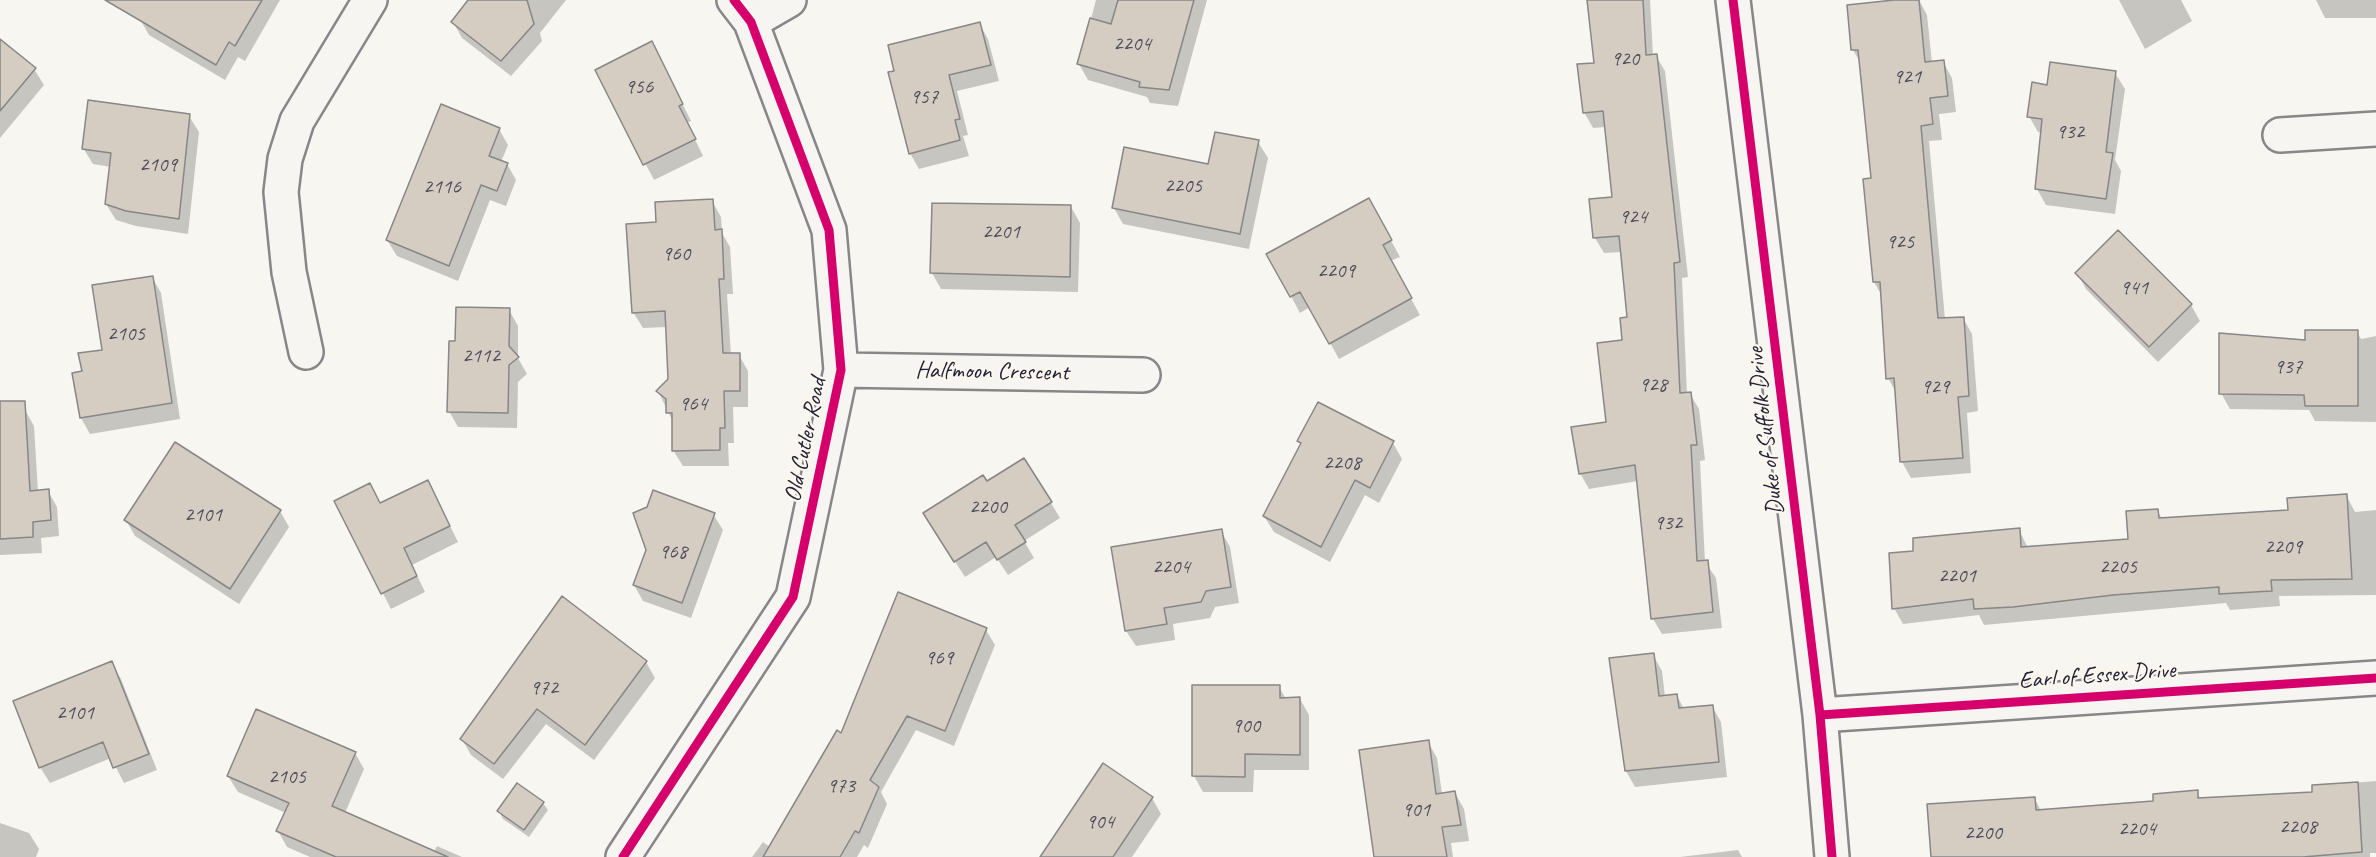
<!DOCTYPE html>
<html>
<head>
<meta charset="utf-8">
<style>
  body { margin:0 }
  canvas { display:block; background:#f8f6f0 }
</style>
</head>
<body>
<canvas width="2376" height="857"></canvas>
<script>
const c = document.querySelector('canvas').getContext('2d');
c.lineJoin = 'round';
function fillPath(path, color) {
  c.fillStyle = color;
  c.fill(path, 'evenodd');
}
function shape(rows) {
  const path = new Path2D();
  for (const r of rows) {
    path.moveTo(r[0], r[1]);
    for (let i = 2; i < r.length; i += 2) path.lineTo(r[i], r[i + 1]);
  }
  return path;
}
function trace(path, color, width, dash) {
  c.strokeStyle = color;
  c.lineWidth = width;
  c.lineCap = dash ? 'butt' : 'round';
  c.setLineDash(dash || []);
  c.stroke(path);
}
function label(font, color, halo, rows, align = 'center') {
  c.font = font + ' Caveat,sans-serif';
  c.lineWidth = 4.5;
  c.setLineDash([]);
  c.textBaseline = 'middle';
  c.strokeStyle = halo;
  c.fillStyle = color;
  for (const [text, x, y, turn = 0] of rows) {
    c.save();
    c.translate(x, y);
    c.rotate((+turn || 0) * Math.PI / 180);
    c.textAlign = isNaN(turn) ? turn : align;
    if (halo) c.strokeText(text, 0, 0);
    c.fillText(text, 0, 0);
    c.restore();
  }
}
const shadow = shape([
  [151,0,280,0,245,61,238,57,225,80,149,35,140,19],
  [470,0,566,0,540,33,542,41,511,76,462,38,453,22],
  [1096,0,1207,0,1178,106,1150,103,1147,97,1088,80,1079,64],
  [1588,0,1650,0,1653,56,1656,56,1665,71,1688,277,1682,278,1687,394,1690,394,1699,409,1705,460,1700,461,1705,562,1716,578,1722,628,1662,634,1653,619,1638,481,1589,489,1580,473,1608,423,1628,318,1622,252,1604,253,1595,238,1613,199,1606,127,1593,128,1584,112,1596,64],
  [1909,0,1919,0,1927,15,1932,63,1943,62,1952,78,1956,112,1939,114,1942,140,1929,141,1945,319,1963,318,1972,334,1978,411,1967,413,1971,473,1911,478,1902,462,1897,394,1888,378,1882,296,1874,282,1872,180,1861,64,1853,50],
  [2119,0,2181,0,2192,21,2145,49],
  [2316,0,2376,0,2376,18,2325,18],
  [979,23,988,39,999,81,957,91,968,135,963,136,969,156,919,169,910,153,896,72],
  [0,41,34,69,44,85,0,138],
  [660,59,691,121,687,123,703,156,654,180,597,71],
  [2115,73,2125,89,2115,160,2121,171,2115,214,2046,205,2037,189,2042,133,2038,132,2029,116,2049,86],
  [189,116,199,132,188,234,136,226,116,220,106,204,111,167,93,164,83,148],
  [499,129,508,145,501,162,507,164,516,180,506,206,490,200,458,281,397,256,387,240],
  [1258,142,1268,158,1249,249,1123,224,1114,208],
  [712,201,721,217,722,233,730,247,733,294,727,294,731,355,739,355,748,371,748,407,733,407,734,443,728,443,729,466,683,466,673,450,673,422,658,391,669,379,667,327,643,328,633,312,658,223],
  [1071,207,1080,223,1078,292,941,289,932,273],
  [1377,215,1400,257,1390,261,1420,315,1339,359,1310,307,1300,313,1268,254],
  [2077,273,2191,305,2200,321,2158,362,2086,289],
  [152,277,161,293,180,419,90,434,81,418,83,372,104,351],
  [509,310,518,326,518,358,527,374,518,382,517,428,458,427,449,411],
  [2357,332,2361,339,2376,336,2376,422,2315,421,2309,410,2230,409,2221,393,2306,342],
  [25,410,34,426,38,492,48,491,57,507,59,536,41,538,42,553,0,555,0,411],
  [1299,441,1393,443,1402,459,1379,503,1365,495,1330,562,1274,532,1264,516,1302,445],
  [176,444,280,511,289,527,239,604,135,536,126,520],
  [986,483,1051,503,1060,518,1024,541,1034,558,1008,575,996,557,965,577,934,529],
  [2346,495,2355,512,2376,510,2376,595,2279,596,2280,606,2230,610,2226,603,1984,625,1979,615,1903,624,1894,608,1915,553,2019,530,2028,548,2130,540,2157,510,2162,519,2289,511],
  [436,498,458,542,412,565,425,592,391,609,336,501,381,505],
  [713,514,723,530,691,618,643,601,634,585],
  [1221,531,1230,547,1239,603,1215,607,1210,618,1173,624,1175,640,1136,646,1126,631],
  [986,630,995,645,954,746,916,730,881,792,887,804,868,848,864,845,857,857,752,857,763,842,770,847,842,735],
  [1653,655,1662,671,1665,697,1677,696,1684,709,1712,706,1721,722,1727,777,1635,787,1626,771],
  [646,662,655,678,594,760,546,724,503,779,471,755,462,739],
  [111,663,121,679,157,770,124,783,111,758,50,783,40,767],
  [1279,687,1286,699,1300,699,1309,715,1309,770,1254,770,1253,792,1203,792,1194,776],
  [1428,742,1437,758,1442,794,1455,793,1464,809,1469,841,1451,843,1453,857,1376,857],
  [355,753,364,769,345,813,434,852,437,846,462,857,310,857,287,847,278,831,286,813,238,792,228,776],
  [2376,781,2376,853,2370,853,2370,857,1932,857,2035,799,2041,811,2155,803,2197,792,2201,800,2314,793,2313,786],
  [1152,798,1161,814,1132,857,1053,857],
  [543,803,548,810,529,837,503,819,499,811],
  [0,823,29,833,39,849,36,857,0,857],
  [1738,850,1742,857,1680,857]
]);
const building = shape([
  [105,0,262,0,235,46,229,42,216,65,105,0],
  [468,0,527,0,534,24,501,61,451,22,468,0],
  [1118,0,1194,0,1169,90,1139,87,1140,82,1077,64,1090,18,1111,24,1118,0],
  [1587,0,1643,0,1646,55,1657,54,1680,262,1674,263,1680,393,1691,392,1697,445,1691,445,1697,561,1708,560,1713,612,1651,619,1635,465,1579,474,1571,427,1606,422,1597,343,1622,340,1620,318,1627,317,1619,236,1593,238,1589,199,1612,197,1603,111,1583,113,1577,64,1594,63,1587,0],
  [1894,0,1919,0,1925,62,1944,60,1948,96,1930,98,1933,124,1921,126,1938,318,1964,317,1969,396,1958,397,1963,458,1900,462,1894,378,1886,379,1880,282,1873,282,1863,179,1871,178,1858,50,1851,50,1847,5,1894,0],
  [980,22,991,65,949,75,960,119,955,120,960,140,909,154,888,72,894,71,888,45,980,22],
  [0,39,36,68,0,111,0,39],
  [652,41,683,104,679,106,696,139,643,165,595,70,652,41],
  [2050,62,2116,71,2106,152,2113,153,2106,199,2035,189,2042,119,2027,117,2032,82,2047,85,2050,62],
  [88,100,190,114,179,219,126,211,105,204,111,153,82,149,88,100],
  [441,104,500,128,489,156,508,163,497,191,481,185,449,266,386,240,441,104],
  [1215,132,1259,140,1240,234,1112,208,1124,147,1208,164,1215,132],
  [1369,198,1392,240,1383,245,1412,298,1329,344,1300,292,1290,297,1266,254,1369,198],
  [713,199,715,230,722,229,724,279,719,279,723,353,740,353,740,391,724,391,725,428,720,428,720,450,672,451,672,413,666,413,666,399,656,391,668,379,665,311,632,313,626,224,656,222,655,202,713,199],
  [932,203,1071,205,1070,277,930,273,932,203],
  [2118,230,2192,304,2149,347,2075,273,2118,230],
  [153,276,172,403,80,418,72,373,82,371,78,353,102,350,92,285,153,276],
  [456,307,510,308,509,346,519,357,509,365,508,413,447,412,449,341,455,341,456,307],
  [2305,330,2358,330,2358,406,2305,406,2304,395,2219,394,2219,333,2305,340,2305,330],
  [0,401,25,401,30,491,49,489,51,520,33,522,33,537,0,539,0,401],
  [1318,402,1394,441,1370,488,1355,480,1321,547,1263,516,1301,443,1297,441,1318,402],
  [175,442,281,510,230,589,124,520,175,442],
  [1024,458,1052,502,1015,525,1026,542,997,560,986,542,954,562,923,513,983,475,987,481,1024,458],
  [428,480,450,526,404,548,417,576,381,594,334,501,370,483,380,503,428,480],
  [653,490,715,513,682,603,633,585,646,550,633,513,647,507,653,490],
  [2347,494,2352,579,2271,580,2272,591,2219,594,2219,587,2113,595,2013,607,1974,609,1973,599,1892,609,1889,553,1913,551,1913,538,2020,528,2021,547,2128,539,2126,511,2158,509,2159,518,2288,510,2287,498,2347,494],
  [1222,529,1231,587,1206,591,1201,602,1164,608,1167,624,1125,631,1111,547,1222,529],
  [898,592,987,628,945,731,907,716,870,780,879,787,859,833,855,831,840,857,763,857,837,730,841,733,898,592],
  [562,596,647,661,585,745,537,709,494,764,460,739,562,596],
  [1654,653,1659,696,1677,694,1679,708,1713,705,1719,762,1625,771,1609,658,1654,653],
  [112,661,149,754,113,768,103,742,39,768,13,701,112,661],
  [1192,685,1280,685,1280,698,1300,697,1300,755,1245,754,1245,777,1192,776,1192,685],
  [256,709,356,752,332,806,448,857,336,857,276,831,289,803,227,776,256,709],
  [1429,740,1436,794,1455,791,1461,825,1442,827,1447,857,1374,857,1359,750,1429,740],
  [1103,763,1153,797,1113,857,1040,857,1103,763],
  [2358,782,2362,852,2303,857,1931,857,1927,804,2035,797,2036,810,2153,801,2153,794,2198,790,2198,798,2312,792,2312,785,2358,782],
  [517,783,544,802,524,830,497,811,517,783]
]);
const minor = shape([
  [1733,0,1820,715,1832,857],
  [751,22,789,0],
  [2280,135,2376,129],
  [306,352,289,272,281,192,285,159,297,121,370,0],
  [841,370,1143,375],
  [1820,715,2376,678],
  [623,857,793,597,841,370,829,230,751,22,734,0]
]);
const cycleway = shape([
  [1733,0,1820,715,1832,857],
  [1820,715,2376,678],
  [623,857,793,597,841,370,829,230,751,22,734,0]
]);
const numberNames = [
  ["2204",1132,44],
  ["920",1625,59],
  ["921",1907,77],
  ["956",639,87],
  ["957",924,97],
  ["932",2070,132],
  ["2109",158,165],
  ["2205",1183,186],
  ["2116",442,187],
  ["924",1633,217],
  ["2201",1001,232],
  ["925",1900,242],
  ["960",676,254],
  ["2209",1336,271],
  ["941",2134,288],
  ["2105",126,334],
  ["2112",481,356],
  ["937",2288,367],
  ["928",1653,385],
  ["929",1935,387],
  ["964",693,404],
  ["2208",1342,463],
  ["2200",988,507],
  ["2101",203,515],
  ["932",1668,523],
  ["2209",2283,547],
  ["968",673,552],
  ["2204",1171,567],
  ["2205",2118,567],
  ["2201",1957,576],
  ["969",939,658],
  ["972",544,688],
  ["2101",75,713],
  ["900",1246,726],
  ["2105",287,777],
  ["973",841,786],
  ["901",1416,810],
  ["904",1100,822],
  ["2208",2298,827],
  ["2204",2137,829],
  ["2200",1983,833]
];
const streetNames = [
  ["Halfmoon Crescent",992,372,1],
  ["Duke of Suffolk Drive",1766,431,-97],
  ["Old Cutler Road",806,440,-78],
  ["Earl of Essex Drive",2097,676,-4]
];
fillPath(shadow, '#0003');
fillPath(building, '#d5cdc2');
trace(building, '#878688', 1.5);
trace(minor, '#878688', 38);
trace(minor, '#f6f5f1', 33);
trace(cycleway, '#d6006c', 9);
label('21px', '#4f4d5d', null, numberNames);
label('24px', '#22223b', '#fbf7ec', streetNames);
</script>
</body>
</html>
